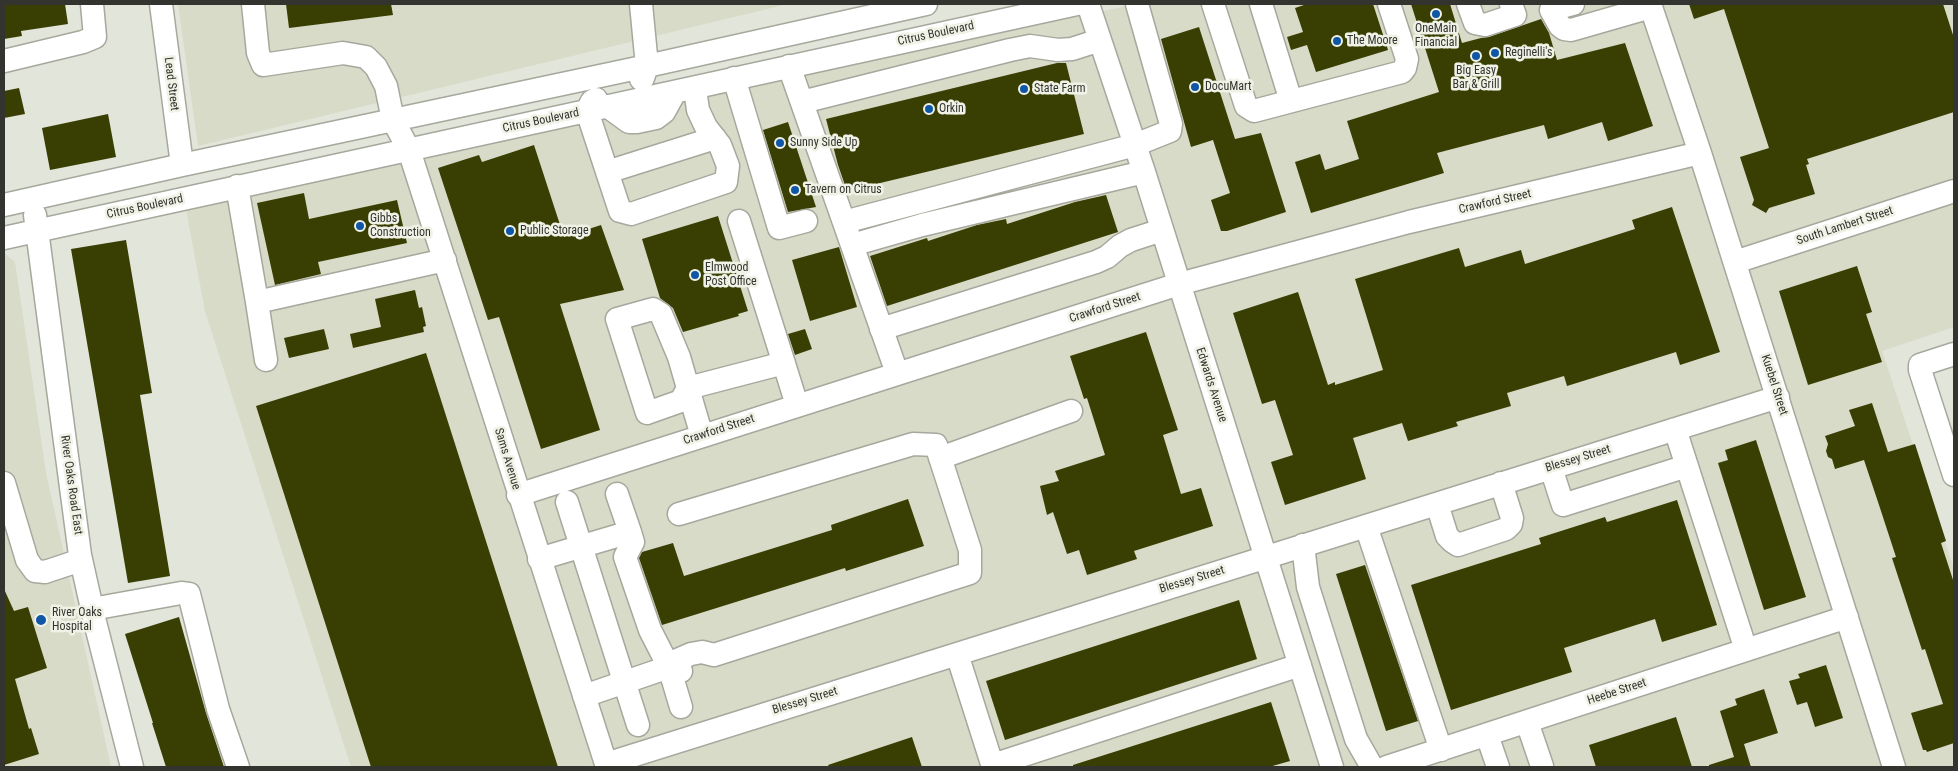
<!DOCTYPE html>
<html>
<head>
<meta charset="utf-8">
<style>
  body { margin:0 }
  #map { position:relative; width:1958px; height:771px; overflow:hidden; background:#e2e5d9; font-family:"Roboto Condensed",sans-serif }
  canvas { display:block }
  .frame { position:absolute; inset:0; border:5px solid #33342f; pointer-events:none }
</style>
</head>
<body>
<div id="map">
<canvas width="1958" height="771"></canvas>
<div class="frame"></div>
</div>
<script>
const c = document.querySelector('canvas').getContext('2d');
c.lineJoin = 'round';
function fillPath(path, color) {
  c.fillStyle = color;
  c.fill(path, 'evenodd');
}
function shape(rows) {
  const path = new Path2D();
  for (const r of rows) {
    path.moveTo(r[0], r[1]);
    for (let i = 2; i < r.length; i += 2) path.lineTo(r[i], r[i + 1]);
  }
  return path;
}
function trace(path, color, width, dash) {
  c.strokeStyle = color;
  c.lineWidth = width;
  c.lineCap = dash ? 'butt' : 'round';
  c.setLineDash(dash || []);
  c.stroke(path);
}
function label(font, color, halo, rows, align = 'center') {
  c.font = font + ' "Roboto Condensed",sans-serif';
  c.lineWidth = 5;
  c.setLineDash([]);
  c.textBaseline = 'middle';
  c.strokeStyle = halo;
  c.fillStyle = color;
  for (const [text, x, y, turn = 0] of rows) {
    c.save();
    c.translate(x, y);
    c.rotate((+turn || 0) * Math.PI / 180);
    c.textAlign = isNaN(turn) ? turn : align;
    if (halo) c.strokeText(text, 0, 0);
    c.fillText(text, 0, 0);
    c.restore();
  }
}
const built = shape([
  [178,4,788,4,198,146],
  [1136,4,1954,4,1954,327,1882,351,1954,569,1954,767,351,767,205,311,184,199,421,156],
  [4,253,15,262,46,473,111,767,4,767]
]);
const building = shape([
  [4,4,65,4,68,24,21,31,22,36,4,39],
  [286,4,391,4,393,15,289,28],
  [1307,4,1373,4,1388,50,1316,72,1307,45,1291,50,1287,37,1303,32,1295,8],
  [1411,4,1450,4,1462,43,1481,38,1489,37,1541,19,1549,33,1557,60,1625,43,1653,126,1608,141,1602,122,1548,139,1544,125,1437,153,1444,173,1311,213,1295,162,1320,154,1325,170,1359,159,1347,121,1439,92],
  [1689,4,1943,4,1954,38,1954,112,1807,159,1809,164,1806,165,1815,194,1769,208,1766,213,1752,205,1754,200,1740,157,1769,148,1724,9,1694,19],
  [1199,27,1235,139,1261,133,1286,212,1227,231,1221,231,1211,200,1230,193,1213,140,1191,147,1161,39],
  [1057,63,1066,63,1084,134,847,191,838,165,826,119],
  [19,88,25,114,4,118,4,91],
  [108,114,116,157,50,170,42,128],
  [788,122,816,207,788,212,763,130],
  [534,145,564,237,601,225,624,290,560,304,600,430,541,449,499,317,488,320,438,168,479,155,482,162],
  [304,193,309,219,397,200,407,243,318,262,321,274,275,285,257,203],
  [1106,195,1118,232,887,306,870,256,927,238,928,241,977,225,1006,219,1007,224,1075,202],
  [1672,207,1720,352,1680,365,1676,352,1567,386,1564,376,1507,393,1511,406,1456,422,1458,426,1408,441,1402,423,1353,438,1366,479,1285,505,1271,462,1293,455,1275,400,1262,404,1233,313,1298,292,1328,385,1335,382,1335,385,1383,370,1355,279,1459,248,1465,267,1521,250,1525,264,1635,229,1632,220],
  [718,216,748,311,738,314,739,316,683,332,673,308,660,298,642,239],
  [126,240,152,393,140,395,170,576,128,583,71,249],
  [839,247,857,307,810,321,792,260],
  [1857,266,1872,312,1866,314,1882,362,1808,385,1779,291],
  [415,290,419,308,422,307,426,326,423,327,424,332,353,348,350,334,381,327,375,299],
  [324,329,329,349,289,358,284,338],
  [805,329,812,349,795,355,788,334],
  [1146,332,1178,430,1163,435,1181,494,1201,488,1213,526,1134,551,1137,559,1087,575,1079,550,1067,554,1053,512,1047,515,1040,486,1059,481,1055,471,1105,455,1087,398,1084,399,1070,356],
  [426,353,558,767,371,767,256,406],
  [1872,403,1888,452,1915,444,1946,541,1941,543,1954,583,1954,743,1927,752,1926,750,1923,750,1911,713,1943,704,1925,649,1922,650,1892,558,1896,557,1880,508,1864,460,1835,469,1832,459,1828,457,1826,451,1828,444,1825,436,1855,426,1849,410],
  [1756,440,1806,597,1764,610,1718,463,1728,460,1725,450],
  [908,499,924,546,846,571,845,568,662,625,639,558,642,552,673,543,684,576,832,530,831,525],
  [1677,500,1717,625,1662,642,1655,619,1564,648,1572,672,1451,710,1411,585,1541,544,1539,538,1605,517,1607,522],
  [1365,565,1418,721,1386,731,1336,574],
  [4,589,14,611,28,607,47,668,15,679,29,729,31,728,39,754,4,765],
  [1239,600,1257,659,1005,740,986,681],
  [179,617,206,713,224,767,166,767,152,723,153,723,125,634],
  [1826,665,1843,718,1815,727,1807,702,1797,705,1789,681,1800,678,1798,674],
  [1764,689,1778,733,1744,744,1751,767,1709,767,1709,765,1734,757,1720,711,1737,705,1735,699],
  [1271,702,1290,761,1269,767,1073,767,1073,765],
  [1676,717,1692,767,1596,767,1589,745],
  [912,737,922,767,829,767,828,765]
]);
const minor = shape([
  [161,4,182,165],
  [253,4,258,53,263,65,343,53,366,57,376,67,386,86,393,120,409,150,607,767],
  [1088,4,1144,172,1332,767],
  [1213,4,1246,106,1254,111,1402,72,1405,68,1407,59,1389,4],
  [1261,4,1291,101],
  [1468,4,1475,23,1485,25,1515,15,1511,4],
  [1573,4,1551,10,1560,26,1564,29,1571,30,1651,7],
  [1650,4,1700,153,1894,767],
  [4,61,83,42,95,37,92,4],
  [789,66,897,373],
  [734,78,779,228,806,221],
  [641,79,643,78,647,66,641,4],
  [596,99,592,101,587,111,620,211,631,214,726,182,728,166,720,145,706,127,698,110,696,96,697,87],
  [802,102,1010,50,1030,46,1058,50,1072,49,1100,40],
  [607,106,629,122,637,122,656,118,664,112,675,92],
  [607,172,715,138],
  [237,186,257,302,445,260],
  [4,205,182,165,647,66,926,4],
  [35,215,80,555,95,622,132,767],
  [739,221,797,405],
  [844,222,1135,145,1170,131,1171,124,1137,4],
  [4,238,1077,4],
  [852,245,922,225,1144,172],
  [1735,262,1954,191],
  [257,302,266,360],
  [881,329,1096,262,1107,257,1120,246,1131,240,1162,230],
  [1954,354,1920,365,1920,370,1954,475],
  [1675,429,1746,650],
  [702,436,694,409,688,388,679,357,661,314,653,309,617,319,647,413,681,401,688,388,784,363],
  [940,458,1071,411],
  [1551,468,1563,505,1687,466],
  [4,483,27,560,35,571,45,572,81,560],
  [518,495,1179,284,1409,222,1700,153],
  [567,502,638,725],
  [1437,504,1447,536,1452,541,1458,545,1506,529,1511,524,1512,518,1501,483],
  [1366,526,1441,750],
  [630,532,633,542,625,557,650,630,669,667,681,671],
  [1303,545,1308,587,1356,739,1372,767],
  [539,559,630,532,617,494],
  [92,609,181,593,189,594,218,709,238,767],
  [957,654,993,767],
  [669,667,675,661,691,654,702,652,714,655,970,573,970,550,936,445,913,444,679,514],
  [584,696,669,667,681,707],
  [1527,722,1542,766],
  [1487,735,1498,767],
  [606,764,1778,397],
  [993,765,1300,665],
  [1387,767,1847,617]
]);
const markers = [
  [1436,14,5,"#0f56a6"],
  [1337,41,5,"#0f56a6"],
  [1495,53,5,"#0f56a6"],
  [1476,56,5,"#0f56a6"],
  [1195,87,5,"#0f56a6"],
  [1024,89,5,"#0f56a6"],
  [929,109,5,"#0f56a6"],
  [780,143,5,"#0f56a6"],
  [795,190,5,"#0f56a6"],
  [360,226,5,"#0f56a6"],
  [510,231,5,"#0f56a6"],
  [695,275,5,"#0f56a6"],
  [41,620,6,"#0f56a6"]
];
const poiNames = [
  ["OneMain",1436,29,"center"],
  ["Financial",1436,43,"center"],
  ["The Moore",1347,41],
  ["Reginelli's",1505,53],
  ["Big Easy",1476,71,"center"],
  ["Bar & Grill",1476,85,"center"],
  ["DocuMart",1205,87],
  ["State Farm",1034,89],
  ["Orkin",939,109],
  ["Sunny Side Up",790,143],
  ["Tavern on Citrus",805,190],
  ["Gibbs",370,219],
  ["Construction",370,233],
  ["Public Storage",520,231],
  ["Elmwood",705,268],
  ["Post Office",705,282],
  ["River Oaks",52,613],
  ["Hospital",52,627]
];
const streetNames = [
  ["Citrus Boulevard",936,34,-12],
  ["Lead Street",171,84,83],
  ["Citrus Boulevard",541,121,-12],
  ["Crawford Street",1495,202,-13],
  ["Citrus Boulevard",145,207,-12],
  ["South Lambert Street",1845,226,-18],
  ["Crawford Street",1105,308,-18],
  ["Edwards Avenue",1211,385,72],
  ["Kuebel Street",1774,385,72],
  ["Crawford Street",719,430,-18],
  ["Sams Avenue",507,459,73],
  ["Blessey Street",1578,459,-17],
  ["River Oaks Road East",71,485,82],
  ["Blessey Street",1192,580,-17],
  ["Heebe Street",1617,692,-18],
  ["Blessey Street",805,701,-17]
];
fillPath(built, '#d8dbc8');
fillPath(building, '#393f02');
trace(minor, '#a6a89d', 25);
trace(minor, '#fff', 22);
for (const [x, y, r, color] of markers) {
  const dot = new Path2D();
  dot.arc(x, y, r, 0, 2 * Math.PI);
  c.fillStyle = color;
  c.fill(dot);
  trace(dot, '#f0f2e6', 2);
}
label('12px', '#33342f', '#f0f2e6', poiNames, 'left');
label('12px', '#33342f', '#f0f2e6', streetNames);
</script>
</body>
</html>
